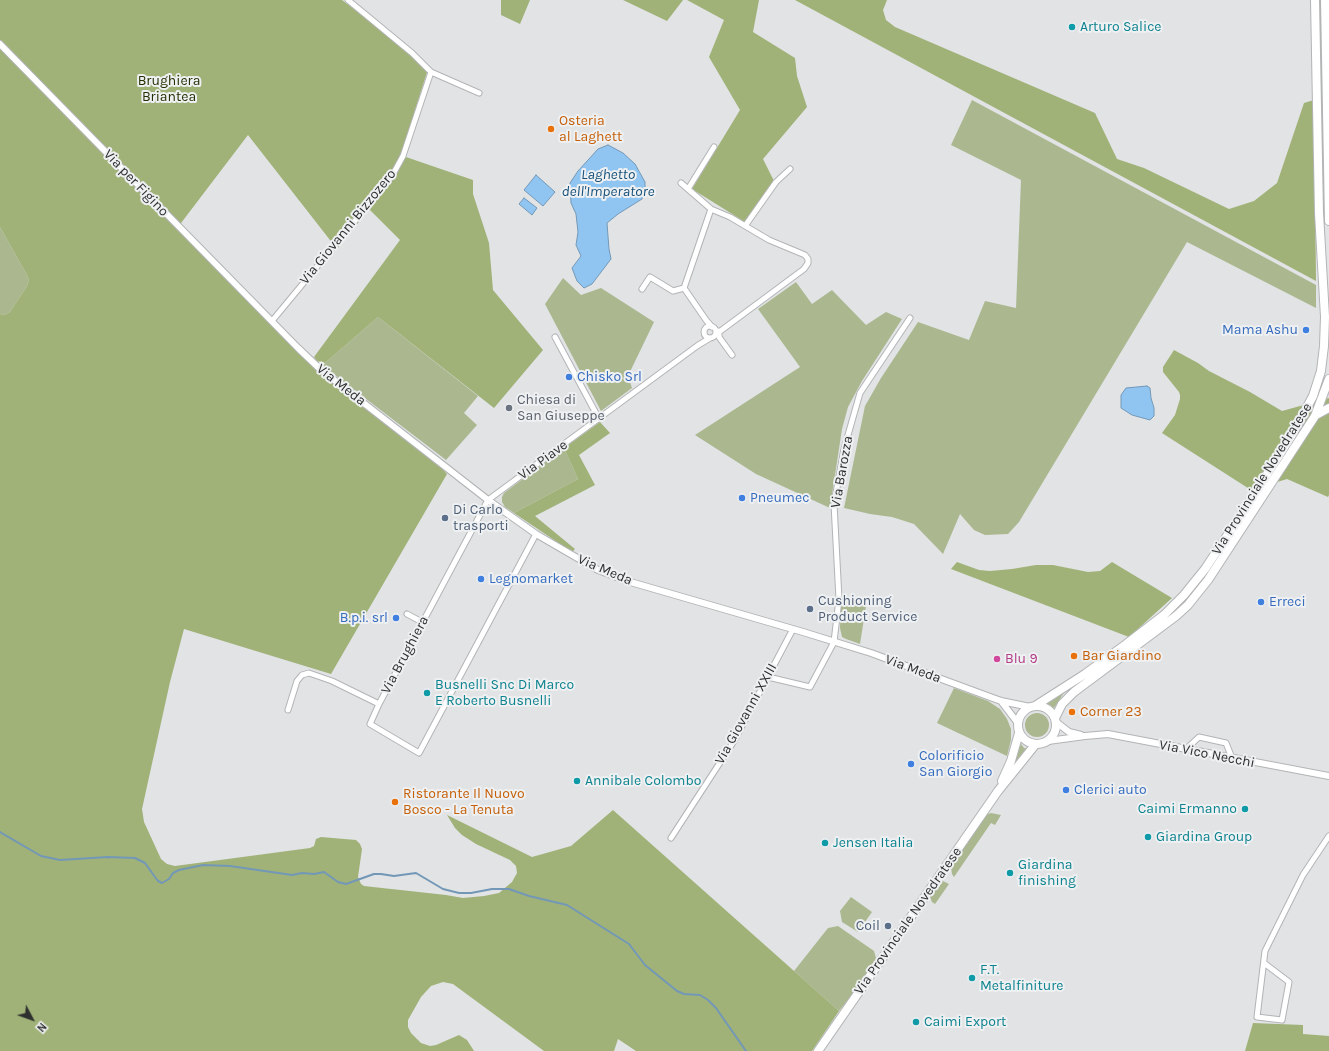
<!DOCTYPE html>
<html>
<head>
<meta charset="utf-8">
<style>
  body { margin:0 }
  #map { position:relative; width:1329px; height:1051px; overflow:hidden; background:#e1e3e5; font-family:Karla,sans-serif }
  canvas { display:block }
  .north { position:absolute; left:12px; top:999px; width:40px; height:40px; -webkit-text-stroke:3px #eef0f2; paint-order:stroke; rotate:131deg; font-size:11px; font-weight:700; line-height:16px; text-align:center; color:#2e2f2f }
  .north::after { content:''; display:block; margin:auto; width:14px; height:18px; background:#2e2f2f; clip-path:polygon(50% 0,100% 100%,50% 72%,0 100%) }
</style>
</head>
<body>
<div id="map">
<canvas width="1329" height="1051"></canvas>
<div class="north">N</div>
</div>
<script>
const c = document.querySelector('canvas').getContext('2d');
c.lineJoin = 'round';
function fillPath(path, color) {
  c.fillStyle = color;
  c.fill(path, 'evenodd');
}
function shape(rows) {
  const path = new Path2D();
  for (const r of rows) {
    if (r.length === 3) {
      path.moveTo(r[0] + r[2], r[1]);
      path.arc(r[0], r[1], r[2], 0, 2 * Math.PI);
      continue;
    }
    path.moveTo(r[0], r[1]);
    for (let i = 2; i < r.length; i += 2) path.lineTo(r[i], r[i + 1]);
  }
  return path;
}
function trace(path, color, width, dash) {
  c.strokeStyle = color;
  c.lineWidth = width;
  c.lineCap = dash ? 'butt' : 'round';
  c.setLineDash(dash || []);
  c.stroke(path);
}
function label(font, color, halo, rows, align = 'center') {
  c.font = font + ' Karla,sans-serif';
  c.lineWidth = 4;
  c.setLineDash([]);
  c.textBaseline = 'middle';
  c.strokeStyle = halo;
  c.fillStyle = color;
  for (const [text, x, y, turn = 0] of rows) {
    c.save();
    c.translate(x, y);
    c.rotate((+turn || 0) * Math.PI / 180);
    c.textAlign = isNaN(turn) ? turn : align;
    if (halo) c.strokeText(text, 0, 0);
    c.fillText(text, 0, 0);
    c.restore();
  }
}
const green = shape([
  [972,100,1316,285,1316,308,1187,242,1019,522,1008,534,985,535,974,530,960,514,943,554,914,524,892,517,870,514,844,508,865,406,881,378,918,322,969,340,985,301,1016,308,1021,180,951,145],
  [0,227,27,275,29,280,27,286,10,312,4,315,0,314],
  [563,278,581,295,601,288,654,322,628,376,632,388,601,411,545,304],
  [796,282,812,304,832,290,866,325,886,312,902,319,862,381,848,407,842,429,830,508,756,474,695,435,800,367,758,309],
  [378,317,478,396,464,413,477,425,446,460,323,366,325,363],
  [564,448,578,479,514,513,505,507,502,502,502,497,504,493],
  [841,602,866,606,860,644,846,639,842,637,840,628],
  [954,688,988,701,1000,709,1007,719,1011,729,1011,740,1007,756,937,723],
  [1065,691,1054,708,1046,703],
  [1037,725,12],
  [1021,744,1024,748,1029,749,1008,775],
  [991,813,1001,815,995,825,991,823,954,877,952,874,951,867,986,815],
  [943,881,949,884,935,904,932,902,930,897,940,883],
  [851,897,872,912,858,932,842,922,840,911],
  [838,926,874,951,876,958,872,967,856,990,839,1011,794,971,828,928]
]);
const forest = shape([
  [0,0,342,0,429,66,400,157,403,156,473,180,473,194,489,243,493,290,543,350,494,408,378,317,325,363,317,361,314,357,400,240,369,209,337,249,248,135,178,227,0,44],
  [501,0,530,0,520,24,501,15],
  [623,0,683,0,667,21],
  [687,0,759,0,753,32,795,58,797,76,807,107,763,159,774,181,745,222,692,189,740,110,709,57,724,20],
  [795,0,887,0,883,10,886,20,895,27,1095,113,1117,159,1144,168,1229,209,1254,201,1277,183,1304,103,1314,100,1316,281],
  [0,47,311,365,439,465,447,474,331,674,184,629,170,682,142,809,144,822,161,859,167,864,175,866,310,848,314,846,316,839,321,837,356,840,360,844,362,849,358,877,361,884,364,886,446,895,463,898,484,896,499,893,512,882,517,873,516,866,510,860,476,844,462,835,455,828,447,815,532,857,571,846,613,810,839,1011,812,1051,636,1051,618,1039,614,1051,544,1051,453,984,443,982,431,986,421,997,408,1020,408,1027,411,1033,421,1043,430,1046,436,1045,459,1035,467,1040,474,1051,0,1051,0,314,4,315,10,312,27,286,29,280,27,275,0,227],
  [1174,350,1198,363,1209,371,1250,392,1282,411,1329,398,1329,495,1328,497,1287,479,1251,490,1162,433,1175,415,1180,399,1180,395,1179,392,1163,372,1163,367],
  [600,422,610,433,579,455,595,485,535,516,575,549,572,552,514,513,578,479,564,448],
  [957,562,979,570,990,571,1012,569,1036,565,1053,565,1088,572,1100,571,1112,562,1172,598,1129,637,951,569],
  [1253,1023,1303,1025,1303,1034,1329,1036,1329,1051,1245,1051]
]);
const water = shape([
  [608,145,623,153,635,164,645,182,645,189,642,199,618,214,607,223,609,249,611,259,592,284,584,288,577,281,572,268,581,256,576,245,578,232,576,214,571,203,570,183,578,171,598,149,608,145],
  [536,175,555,192,543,206,524,190,536,175],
  [524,198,537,208,532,215,519,204,524,198],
  [1147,386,1150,388,1151,398,1154,408,1154,416,1150,420,1132,415,1121,408,1121,395,1126,388,1147,386]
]);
const stream = shape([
  [0,832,41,856,60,860,108,857,135,858,145,863,155,877,158,881,162,883,169,879,173,873,179,870,203,865,230,866,292,875,302,873,314,874,324,872,338,882,346,884,374,874,381,874,394,876,416,873,443,889,459,893,471,893,492,889,509,889,529,896,567,905,629,944,645,965,677,991,684,994,700,995,708,1000,716,1008,746,1051]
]);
const minor = shape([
  [431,72,479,93],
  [681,183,711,209,730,217,769,240,805,255,808,259,808,263,804,269,715,335],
  [688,189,714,147],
  [711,209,684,288,706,320,712,327],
  [745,226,776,182,790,169],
  [642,289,650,277,673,291,684,288],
  [272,321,392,176,403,156,431,72,412,53,348,0],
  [710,332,6],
  [719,331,719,337,732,355],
  [555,337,599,419],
  [407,614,422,622],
  [768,677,810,687,834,642,839,599,834,504,844,449,860,393,910,318],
  [379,704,370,724,419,753,536,534],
  [288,710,297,681,302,675,309,673,332,681,379,704,488,500,697,346,710,338],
  [1185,750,1199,737,1226,743,1232,758],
  [671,838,734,741,793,629],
  [1264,963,1289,982,1282,1020,1257,1017,1265,951,1303,875,1329,836]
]);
const tertiary = shape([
  [0,44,298,348,320,369,488,500,536,534,598,570,627,581,803,632,871,653,1001,701,1030,707],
  [1001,701,1017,722],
  [1056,722,1069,732,1081,735],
  [1048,741,1085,736,1108,734,1329,776]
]);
const primary = shape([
  [1325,0,1329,221],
  [1316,415,1329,408],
  [1037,725,19],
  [1035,706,1085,674,1125,645,1164,615,1184,595,1205,569,1254,495,1293,433,1313,396,1321,371,1324,346,1325,317,1319,213,1315,0],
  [1055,718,1062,704,1074,692,1176,616,1188,605,1208,580,1315,416,1329,379],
  [1002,781,1011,761,1019,733],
  [818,1051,998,791,1035,745]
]);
const markers = [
  [1072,27,4,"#0f9aa8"],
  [551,129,4,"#e8710a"],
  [1306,330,4,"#3f7fe0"],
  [569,377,4,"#3f7fe0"],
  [509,408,4,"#6b7280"],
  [742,498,4,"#3f7fe0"],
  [445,518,4,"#5c6f8a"],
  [481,579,4,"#3f7fe0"],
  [1261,602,4,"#3f7fe0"],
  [810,609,4,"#5c6f8a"],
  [396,618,4,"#3f7fe0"],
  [1074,656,4,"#e8710a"],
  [997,659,4,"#d1479c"],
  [427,693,4,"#0f9aa8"],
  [1072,712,4,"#e8710a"],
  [911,764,4,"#3f7fe0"],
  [577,781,4,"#0f9aa8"],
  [1066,790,4,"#3f7fe0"],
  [395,802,4,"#e8710a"],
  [1245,809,4,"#0f9aa8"],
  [1148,837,4,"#0f9aa8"],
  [825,843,4,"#0f9aa8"],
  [1010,873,4,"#0f9aa8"],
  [888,926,4,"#5c6f8a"],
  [972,978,4,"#0f9aa8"],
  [916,1022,4,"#0f9aa8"]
];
const cultureNames = [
  ["Arturo Salice",1080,27],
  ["Busnelli Snc Di Marco",435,685],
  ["E Roberto Busnelli",435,701],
  ["Annibale Colombo",585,781],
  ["Caimi Ermanno",1237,809,"right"],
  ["Giardina Group",1156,837],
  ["Jensen Italia",833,843],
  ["Giardina",1018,865],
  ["finishing",1018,881],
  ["F.T.",980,970],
  ["Metalfiniture",980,986],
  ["Caimi Export",924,1022]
];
const parkNames = [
  ["Brughiera",169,81],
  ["Briantea",169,97]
];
const foodNames = [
  ["Osteria",559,121],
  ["al Laghett",559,137],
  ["Bar Giardino",1082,656],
  ["Corner 23",1080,712],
  ["Ristorante Il Nuovo",403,794],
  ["Bosco - La Tenuta",403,810]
];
const streetNames = [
  ["Via per Figino",136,183,46],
  ["Via Giovanni Bizzozero",348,227,-51],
  ["Via Meda",341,385,38],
  ["Via Piave",543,460,-36],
  ["Via Barozza",842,472,-80],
  ["Via Provinciale Novedratese",1262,479,-58],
  ["Via Meda",605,570,23],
  ["Via Brughiera",405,655,-62],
  ["Via Meda",913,669,20],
  ["Via Giovanni XXIII",746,714,-61],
  ["Via Vico Necchi",1207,754,11],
  ["Via Provinciale Novedratese",908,921,-55]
];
const shopNames = [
  ["Mama Ashu",1298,330,"right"],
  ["Chisko Srl",577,377],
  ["Pneumec",750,498],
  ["Legnomarket",489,579],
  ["Erreci",1269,602],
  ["B.p.i. srl",388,618,"right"],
  ["Colorificio",919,756],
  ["San Giorgio",919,772],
  ["Clerici auto",1074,790]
];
const worshipNames = [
  ["Chiesa di",517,400],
  ["San Giuseppe",517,416]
];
const serviceNames = [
  ["Di Carlo",453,510],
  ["trasporti",453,526],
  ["Cushioning",818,601],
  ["Product Service",818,617],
  ["Coil",880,926,"right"]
];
const hotelNames = [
  ["Blu 9",1005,659]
];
const waterNames = [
  ["Laghetto",608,175],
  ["dell'Imperatore",608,192]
];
fillPath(green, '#abb88f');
fillPath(forest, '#a0b277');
fillPath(water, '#91c5f1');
trace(water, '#7398b7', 1);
trace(stream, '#7398b7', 2);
trace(minor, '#b2b4b5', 7);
trace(tertiary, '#b2b4b5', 8);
trace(primary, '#b2b4b5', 10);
trace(minor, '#fff', 5);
trace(tertiary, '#fff', 6);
trace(primary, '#fff', 8);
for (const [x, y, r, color] of markers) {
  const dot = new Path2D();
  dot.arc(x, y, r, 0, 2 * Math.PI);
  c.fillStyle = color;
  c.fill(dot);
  trace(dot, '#eef0f2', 1.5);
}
label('14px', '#0d838f', '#eef0f2', cultureNames, 'left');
label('14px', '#253002', '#eef0f2', parkNames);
label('14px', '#c56008', '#eef0f2', foodNames, 'left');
label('14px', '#2e2f2f', '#eef0f2', streetNames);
label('14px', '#366cbe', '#eef0f2', shopNames, 'left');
label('14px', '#5b616d', '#eef0f2', worshipNames, 'left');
label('14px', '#4e5e75', '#eef0f2', serviceNames, 'left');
label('14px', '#b23c85', '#eef0f2', hotelNames, 'left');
label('italic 15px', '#17517a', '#eef0f2', waterNames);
</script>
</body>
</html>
